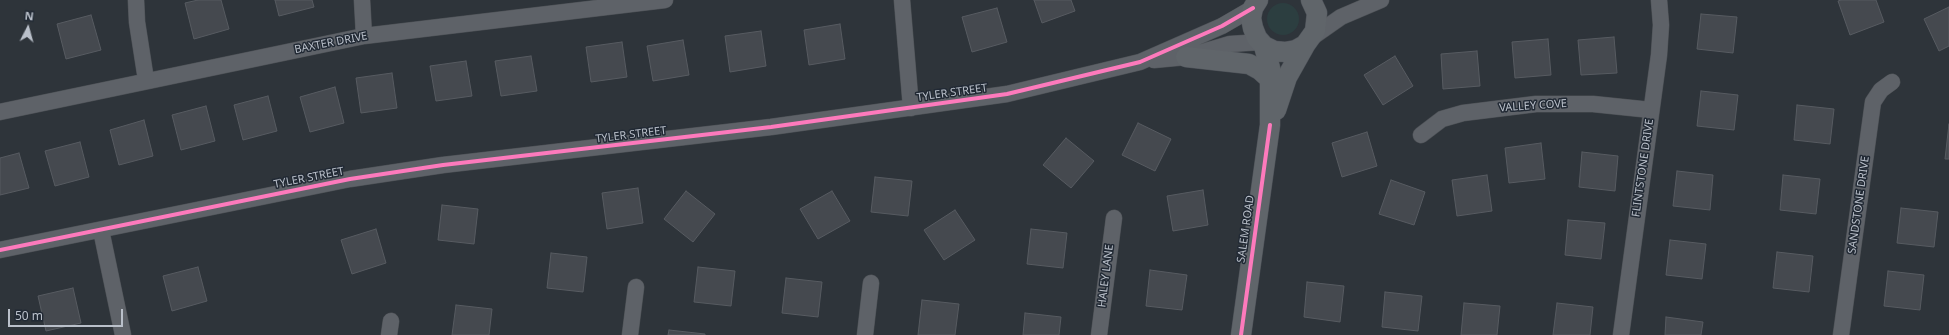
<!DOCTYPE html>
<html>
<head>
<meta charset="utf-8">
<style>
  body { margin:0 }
  #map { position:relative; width:1949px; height:335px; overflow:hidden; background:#2e343a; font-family:"Noto Sans",sans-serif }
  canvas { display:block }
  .north { position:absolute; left:8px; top:8px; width:40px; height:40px; -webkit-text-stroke:3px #222a35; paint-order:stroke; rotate:6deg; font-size:11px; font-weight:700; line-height:16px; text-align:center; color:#bac0ca }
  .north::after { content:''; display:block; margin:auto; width:14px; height:18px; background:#bac0ca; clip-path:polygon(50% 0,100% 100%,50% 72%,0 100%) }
  .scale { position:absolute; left:8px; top:309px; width:115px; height:18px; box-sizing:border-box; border:2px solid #bac0ca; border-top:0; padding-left:5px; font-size:12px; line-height:14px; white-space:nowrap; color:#bac0ca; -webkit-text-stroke:3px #222a35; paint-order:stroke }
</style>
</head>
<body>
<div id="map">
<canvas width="1949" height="335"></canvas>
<div class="north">N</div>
<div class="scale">50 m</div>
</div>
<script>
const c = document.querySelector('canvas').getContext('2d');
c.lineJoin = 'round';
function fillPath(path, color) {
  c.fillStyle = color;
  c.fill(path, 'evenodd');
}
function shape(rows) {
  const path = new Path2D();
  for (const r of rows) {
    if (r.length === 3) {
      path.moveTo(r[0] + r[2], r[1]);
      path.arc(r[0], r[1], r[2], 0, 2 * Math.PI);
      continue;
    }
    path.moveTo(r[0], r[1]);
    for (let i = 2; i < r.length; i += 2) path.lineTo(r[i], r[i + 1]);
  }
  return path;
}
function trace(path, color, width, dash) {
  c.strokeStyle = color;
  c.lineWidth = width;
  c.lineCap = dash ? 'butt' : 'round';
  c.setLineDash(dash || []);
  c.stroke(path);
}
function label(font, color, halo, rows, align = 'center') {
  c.font = font + ' "Noto Sans",sans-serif';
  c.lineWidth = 3;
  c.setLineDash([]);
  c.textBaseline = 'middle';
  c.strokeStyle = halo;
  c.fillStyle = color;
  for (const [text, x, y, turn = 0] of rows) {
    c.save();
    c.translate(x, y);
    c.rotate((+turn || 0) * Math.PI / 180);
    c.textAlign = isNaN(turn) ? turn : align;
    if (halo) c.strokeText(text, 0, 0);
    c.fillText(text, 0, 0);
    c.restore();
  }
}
const green = shape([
  [1283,19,16]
]);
const building = shape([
  [198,0,221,0,229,29,194,39,185,3,198,0],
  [275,0,312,0,314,7,279,16,275,0],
  [1034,0,1071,0,1075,11,1042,23,1034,0],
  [1841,0,1876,0,1884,22,1850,35,1838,1,1841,0],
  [1949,7,1949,46,1939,51,1924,19,1949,7],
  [997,8,1007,42,972,52,962,17,997,8],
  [1701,14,1737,17,1733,53,1697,49,1701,14],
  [91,15,101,50,66,59,57,24,91,15],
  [840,24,845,59,809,65,804,30,840,24],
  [761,31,766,66,730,72,725,36,761,31],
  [1614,37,1617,73,1581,75,1578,40,1614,37],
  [1548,39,1551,75,1515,78,1512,42,1548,39],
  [683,40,689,75,653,81,647,46,683,40],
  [622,42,627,77,591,82,586,47,622,42],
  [1477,51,1480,86,1443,89,1441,54,1477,51],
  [531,56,537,91,501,96,495,61,531,56],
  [1395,56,1413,86,1383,105,1364,75,1395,56],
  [466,61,472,96,436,101,430,66,466,61],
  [392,73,397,108,361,113,356,78,392,73],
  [335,87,344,123,310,132,300,97,335,87],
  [1701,91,1738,95,1734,130,1697,126,1701,91],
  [268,96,277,131,243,140,234,105,268,96],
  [1797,105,1834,109,1830,144,1794,140,1797,105],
  [206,106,215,141,181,150,172,115,206,106],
  [144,120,153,156,119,165,110,130,144,120],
  [1138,123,1171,139,1155,171,1122,155,1138,123],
  [1949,124,1949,159,1945,159,1949,124],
  [1367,132,1377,166,1342,177,1332,143,1367,132],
  [1066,138,1094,161,1071,188,1043,165,1066,138],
  [80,142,89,177,55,186,45,151,80,142],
  [1541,143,1545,179,1509,183,1505,148,1541,143],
  [1582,152,1618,156,1615,191,1579,187,1582,152],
  [19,153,29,188,0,195,0,158,19,153],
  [1677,171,1713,175,1710,210,1673,206,1677,171],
  [1487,175,1492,211,1457,216,1452,180,1487,175],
  [1783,175,1820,179,1816,214,1780,210,1783,175],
  [875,177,912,181,908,216,871,212,875,177],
  [1391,180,1425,192,1414,225,1379,214,1391,180],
  [638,188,643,223,607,229,602,193,638,188],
  [1203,190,1208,225,1173,231,1167,196,1203,190],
  [686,191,715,214,693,242,664,219,686,191],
  [832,191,850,221,818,239,800,209,832,191],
  [442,205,478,209,474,244,438,240,442,205],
  [1901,208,1938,212,1934,247,1897,243,1901,208],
  [955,210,975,240,944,260,924,230,955,210],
  [1568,220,1605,223,1601,259,1565,255,1568,220],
  [376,229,386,263,352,274,341,240,376,229],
  [1031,229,1067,233,1063,268,1027,264,1031,229],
  [1670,240,1706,244,1702,279,1666,275,1670,240],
  [1777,252,1813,256,1809,292,1773,288,1777,252],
  [551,253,587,257,583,292,547,288,551,253],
  [198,267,207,301,172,311,163,276,198,267],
  [698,267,735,271,731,306,694,302,698,267],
  [1150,270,1187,275,1182,310,1146,306,1150,270],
  [1888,271,1924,275,1920,310,1884,306,1888,271],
  [786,278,822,282,818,317,782,313,786,278],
  [1307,282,1344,286,1340,322,1304,317,1307,282],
  [73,288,81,323,46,331,38,296,73,288],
  [1385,292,1422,296,1418,331,1382,327,1385,292],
  [922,300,959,304,955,335,918,335,922,300],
  [1464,303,1500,306,1497,335,1461,335,1464,303],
  [1557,303,1593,307,1590,335,1553,335,1557,303],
  [456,305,492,309,489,335,452,335,456,305],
  [1025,313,1061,317,1059,335,1023,335,1025,313],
  [1666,317,1703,322,1701,335,1665,335,1666,317],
  [669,330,705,334,705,335,668,335,669,330]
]);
const minor = shape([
  [136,0,137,22,146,80],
  [362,0,364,36],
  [902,0,911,108],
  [1311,38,1341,17,1381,0],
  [1154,60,1186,57,1230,44,1261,42],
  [0,112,364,36,665,0],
  [1421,135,1442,119,1463,113,1536,104,1593,104,1651,110],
  [101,230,123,335],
  [0,250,350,179,443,165,771,127,1007,94,1140,62,1222,26,1253,8],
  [389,335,391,321],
  [630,335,636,287],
  [865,335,871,283],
  [1099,335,1114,218],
  [1621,335,1659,55,1661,25,1659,0],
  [1841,335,1873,102,1881,90,1892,82]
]);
const major = shape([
  [1258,0,1253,8,1251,18,1253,28,1257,38,1264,46,1274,51,1285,52,1296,50,1305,45,1315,31,1317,13,1311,0],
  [1186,57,1249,64,1260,70,1271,80],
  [1276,110,1287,77,1305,45],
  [1241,335,1270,125,1270,68,1264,46]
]);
const cycleway = shape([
  [0,250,350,179,443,165,771,127,1007,94,1140,62,1222,26,1253,8],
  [1241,335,1270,125]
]);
const streetNames = [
  ["BAXTER DRIVE",331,43,-11],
  ["TYLER STREET",952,93,-8],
  ["VALLEY COVE",1533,106,-4],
  ["TYLER STREET",631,135,-7],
  ["FLINTSTONE DRIVE",1643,168,-82],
  ["TYLER STREET",309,178,-11],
  ["SANDSTONE DRIVE",1859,205,-82],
  ["SALEM ROAD",1246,229,-82],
  ["HALEY LANE",1106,276,-83]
];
fillPath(green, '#2c3e40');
fillPath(building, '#45494f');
trace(building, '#575b61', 1);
trace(minor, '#4c5055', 17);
trace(major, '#4c5057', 21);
trace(minor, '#5e6268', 16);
trace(major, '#60656a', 20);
trace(cycleway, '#fd7abc', 4);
label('11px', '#bac0ca', '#222a35', streetNames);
</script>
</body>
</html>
